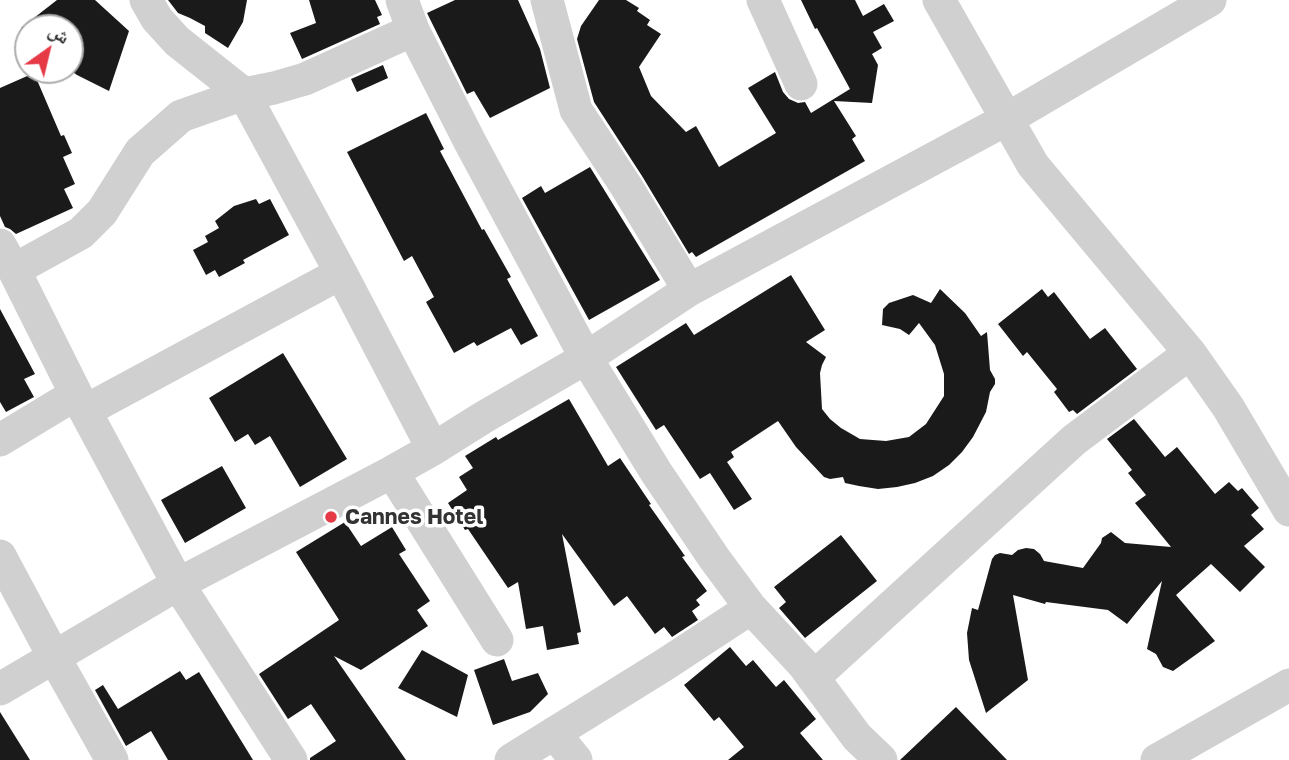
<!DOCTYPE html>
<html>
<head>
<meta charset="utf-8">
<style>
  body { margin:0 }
  #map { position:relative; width:1289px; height:760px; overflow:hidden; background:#fff; font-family:"Golos Text","Noto Naskh Arabic",sans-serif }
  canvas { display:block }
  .north { position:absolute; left:14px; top:14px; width:70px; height:70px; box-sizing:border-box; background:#fff; border:2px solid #adadad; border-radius:50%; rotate:34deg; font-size:19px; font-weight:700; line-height:28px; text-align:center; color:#333 }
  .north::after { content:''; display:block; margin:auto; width:24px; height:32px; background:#e63946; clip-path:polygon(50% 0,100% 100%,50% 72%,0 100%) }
</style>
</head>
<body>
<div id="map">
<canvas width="1289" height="760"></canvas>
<div class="north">ش</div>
</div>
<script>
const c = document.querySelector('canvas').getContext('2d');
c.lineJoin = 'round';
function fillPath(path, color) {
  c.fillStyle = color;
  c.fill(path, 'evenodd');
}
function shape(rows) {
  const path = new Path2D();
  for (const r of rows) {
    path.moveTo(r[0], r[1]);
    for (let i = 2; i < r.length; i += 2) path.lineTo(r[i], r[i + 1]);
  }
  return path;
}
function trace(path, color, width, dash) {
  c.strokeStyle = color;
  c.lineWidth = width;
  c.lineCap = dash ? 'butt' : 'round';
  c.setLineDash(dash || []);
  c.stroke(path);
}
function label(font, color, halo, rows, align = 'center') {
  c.font = font + ' "Golos Text",sans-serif';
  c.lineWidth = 7;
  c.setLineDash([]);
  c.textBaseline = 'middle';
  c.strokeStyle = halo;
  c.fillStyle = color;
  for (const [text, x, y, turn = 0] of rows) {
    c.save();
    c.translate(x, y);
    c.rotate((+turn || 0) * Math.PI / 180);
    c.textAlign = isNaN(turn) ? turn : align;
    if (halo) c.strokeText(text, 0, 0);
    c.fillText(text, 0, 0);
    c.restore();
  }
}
const building = shape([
  [57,0,95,0,129,31,109,91,77,75,70,70,70,28,21,28],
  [168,0,247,0,243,22,228,48,205,33,205,26,190,18,178,13],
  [309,0,375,0,382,15,377,17,380,24,302,59,290,33,316,23],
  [455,0,518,0,540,49,550,88,490,118,474,91,467,94,427,13],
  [599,0,626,0,639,8,637,11,650,20,647,25,661,34,639,67,651,96,686,132,696,126,719,167,776,133,748,88,775,72,783,92,789,99,798,103,805,102,811,113,850,89,817,28,815,29,801,0,855,0,863,16,884,4,894,21,873,32,882,48,872,54,878,65,872,103,834,101,856,136,852,139,865,161,696,257,692,252,689,254,642,176,594,102,577,39,581,26],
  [383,65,388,78,357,92,351,79],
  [34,73,61,136,64,135,72,153,63,157,75,184,64,189,73,208,16,234,10,229,5,227,0,216,0,88],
  [426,113,444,149,440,151,482,230,484,229,511,277,507,279,538,336,521,345,511,328,477,346,474,342,454,353,426,302,434,297,412,256,404,261,347,152],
  [590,167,660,280,589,320,522,198,541,186,545,193],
  [256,199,259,204,270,199,289,235,243,260,245,263,219,277,215,270,206,275,193,250,208,242,205,236,219,228,215,221,234,206],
  [791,275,825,330,806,342,826,357,822,365,820,373,822,409,830,419,841,428,860,439,886,441,909,437,926,424,944,396,944,374,935,345,919,323,909,335,900,329,882,325,883,309,889,303,913,295,931,303,940,289,965,313,981,336,987,332,990,370,995,379,995,384,990,392,986,412,973,437,962,452,949,465,933,476,915,483,897,487,878,489,859,486,845,483,843,477,830,479,824,477,796,447,778,421,731,452,734,457,727,462,752,499,734,510,710,473,700,479,664,425,656,430,616,367,686,323,694,335],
  [1042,289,1048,297,1054,292,1090,339,1105,328,1137,369,1077,414,1073,410,1069,412,1054,392,1057,389,1027,352,1023,356,998,324],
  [0,309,35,374,24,379,34,397,6,412,0,402],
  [283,353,347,459,300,487,270,436,255,445,248,434,235,442,209,398],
  [569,399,608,466,620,458,651,504,649,505,685,556,682,557,707,591,696,600,700,605,692,611,698,620,672,637,664,627,655,634,627,596,614,606,562,534,581,632,577,633,579,644,547,650,543,626,526,629,518,582,508,588,468,529,465,530,448,503,467,490,459,477,473,468,465,456,496,437,498,440],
  [1134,419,1165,457,1177,447,1215,494,1229,482,1238,491,1242,488,1259,508,1251,515,1264,529,1244,546,1265,567,1240,592,1211,564,1176,595,1215,641,1173,671,1163,667,1156,654,1147,649,1162,581,1127,624,1108,610,1046,602,1045,604,1013,595,1028,680,986,713,969,660,967,633,972,608,978,610,992,559,995,555,1000,553,1012,555,1018,550,1026,548,1034,549,1040,554,1044,561,1083,568,1101,543,1102,538,1111,532,1125,543,1171,547,1135,503,1146,495,1128,473,1132,470,1107,439],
  [222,466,246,508,185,543,161,500],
  [345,522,361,546,392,527,406,550,399,554,430,601,417,610,428,626,361,670,334,656,406,760,310,760,310,758,336,741,311,704,288,719,259,674,339,620,296,552],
  [841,535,877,581,805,638,779,608,786,602,774,587],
  [730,647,746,666,753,660,776,687,784,680,816,719,800,733,823,760,728,760,744,747,719,717,714,721,684,685],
  [422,650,468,675,457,717,398,688],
  [504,659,512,681,538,673,548,694,530,712,493,725,474,670],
  [180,671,186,680,199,672,253,760,168,760,151,731,126,746,95,690,103,685,118,709],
  [956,707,1007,760,900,760],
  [0,712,30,760,0,760]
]);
const minor = shape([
  [146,0,157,19,177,41,244,94,341,273,433,449],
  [402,0,413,30,470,142,586,358,656,472,714,558,751,608,803,664,857,737,881,760],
  [547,0,576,110,626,186,689,290],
  [763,0,801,84],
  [939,0,1033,165,1190,353,1228,407,1289,510],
  [0,245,14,270,76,394,178,584,291,760],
  [14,270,81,233,102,212,140,152,181,116,244,94,274,88,305,79,413,30],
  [85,411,341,273],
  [0,440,76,394],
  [392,472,497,640],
  [0,556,54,657,112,760],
  [813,678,1074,440,1190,353],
  [0,689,178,584,392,472,433,449,484,417,586,358,689,290,1007,119,1210,0],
  [554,733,576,760],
  [511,760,664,665,751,608],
  [1157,760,1289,685]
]);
const markers = [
  [331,517,7,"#e63946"]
];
const poiNames = [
  ["Cannes Hotel",345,517]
];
fillPath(building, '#1a1a1a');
trace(minor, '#d0d0d0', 33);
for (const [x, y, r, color] of markers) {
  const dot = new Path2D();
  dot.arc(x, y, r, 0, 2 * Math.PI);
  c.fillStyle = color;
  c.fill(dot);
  trace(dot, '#fff', 2.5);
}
label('bold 21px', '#333', '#fff', poiNames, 'left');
</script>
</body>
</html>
